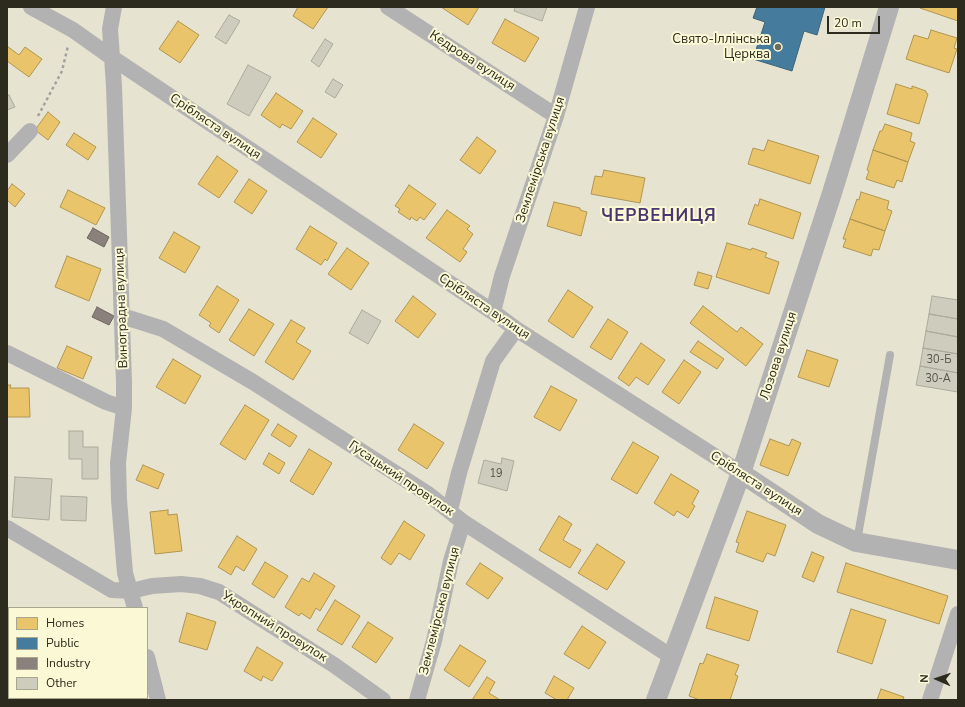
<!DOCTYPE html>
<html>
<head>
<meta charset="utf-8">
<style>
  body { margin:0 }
  #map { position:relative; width:965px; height:707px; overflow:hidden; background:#e6e3d0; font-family:"Nunito Sans",sans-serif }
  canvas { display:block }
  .frame { position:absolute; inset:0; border:8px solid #2c2b1e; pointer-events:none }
  .legend { position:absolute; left:8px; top:607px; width:140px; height:92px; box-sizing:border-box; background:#fbf8d5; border:1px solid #a8a68c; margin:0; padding:5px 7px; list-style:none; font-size:12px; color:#2c2b1e }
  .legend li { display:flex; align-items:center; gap:8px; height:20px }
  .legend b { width:20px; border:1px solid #a8a68c }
  .north { position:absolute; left:917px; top:659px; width:40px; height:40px; -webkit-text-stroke:3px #fbf8d5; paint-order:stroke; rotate:272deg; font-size:11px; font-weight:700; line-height:16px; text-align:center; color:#2c2b1e }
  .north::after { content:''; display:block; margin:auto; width:14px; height:18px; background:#2c2b1e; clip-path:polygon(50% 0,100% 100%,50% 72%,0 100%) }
  .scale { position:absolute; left:827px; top:16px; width:53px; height:18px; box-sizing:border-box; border:2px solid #2c2b1e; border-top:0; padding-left:5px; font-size:12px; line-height:14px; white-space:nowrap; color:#2c2b1e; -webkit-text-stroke:3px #fbf8d5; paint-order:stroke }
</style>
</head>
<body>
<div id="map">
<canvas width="965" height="707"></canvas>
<div class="frame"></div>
<ul class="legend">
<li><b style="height:11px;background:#e9c46a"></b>Homes</li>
<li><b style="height:11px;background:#457b9d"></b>Public</li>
<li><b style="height:11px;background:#8a817c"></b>Industry</li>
<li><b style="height:11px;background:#ceccbd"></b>Other</li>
</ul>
<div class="north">N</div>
<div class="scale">20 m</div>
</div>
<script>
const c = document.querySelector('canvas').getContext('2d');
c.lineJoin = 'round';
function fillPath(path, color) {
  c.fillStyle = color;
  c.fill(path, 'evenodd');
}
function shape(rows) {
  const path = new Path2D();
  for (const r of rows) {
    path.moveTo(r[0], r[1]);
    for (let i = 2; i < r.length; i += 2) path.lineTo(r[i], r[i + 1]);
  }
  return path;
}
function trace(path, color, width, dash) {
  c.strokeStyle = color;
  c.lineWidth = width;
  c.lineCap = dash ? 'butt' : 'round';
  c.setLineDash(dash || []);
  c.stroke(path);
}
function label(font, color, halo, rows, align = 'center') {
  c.font = font + ' "Nunito Sans",sans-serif';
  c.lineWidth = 4;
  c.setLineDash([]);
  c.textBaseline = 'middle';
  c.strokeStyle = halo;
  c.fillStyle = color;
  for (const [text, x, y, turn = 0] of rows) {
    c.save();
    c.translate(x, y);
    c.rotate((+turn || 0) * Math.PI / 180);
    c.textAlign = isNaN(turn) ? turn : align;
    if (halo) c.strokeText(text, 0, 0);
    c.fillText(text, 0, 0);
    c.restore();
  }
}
const homes = shape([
  [298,7,328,7,313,29,293,16,298,7],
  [441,7,479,7,468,25,441,7],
  [920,7,958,7,958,21,920,8,920,7],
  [505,19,539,38,525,62,492,43,505,19],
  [178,21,199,35,180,63,159,49,178,21],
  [931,30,957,38,954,48,957,49,949,73,906,59,914,35,928,39,931,30],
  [7,46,19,55,25,47,42,59,29,77,7,61,7,46],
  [896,84,912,89,912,86,926,91,926,93,928,94,919,124,887,114,896,84],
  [276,93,303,111,291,129,282,124,280,128,261,115,276,93],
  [48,112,60,122,48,140,35,130,48,112],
  [313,118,337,134,321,158,297,142,313,118],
  [885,124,912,133,910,141,915,143,908,162,873,150,880,131,882,131,885,124],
  [74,133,96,147,88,160,66,145,74,133],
  [477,137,496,151,480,174,460,160,477,137],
  [768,140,819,156,810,184,748,164,753,148,764,151,768,140],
  [873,150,908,162,902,182,897,180,894,188,866,179,869,171,867,170,873,150],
  [217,156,238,171,219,198,198,184,217,156],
  [604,170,645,178,640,203,591,194,595,176,602,177,604,170],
  [249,179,267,191,252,214,234,202,249,179],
  [12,184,25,194,15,207,7,200,7,191,12,184],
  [409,185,436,204,424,220,420,217,417,221,411,217,410,220,398,212,400,209,395,206,409,185],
  [68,190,105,208,96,225,60,207,68,190],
  [861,192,889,201,887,209,892,211,885,231,850,219,857,199,859,200,861,192],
  [760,199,801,213,793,239,748,224,755,204,758,206,760,199],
  [554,202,580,208,580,210,587,212,581,236,547,226,554,202],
  [447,210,470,226,467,229,473,234,463,249,467,252,460,262,426,238,447,210],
  [850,219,885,231,879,250,873,249,871,256,843,247,846,239,843,239,850,219],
  [310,226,337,243,327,261,325,259,321,265,296,249,310,226],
  [174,232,200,247,185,273,159,258,174,232],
  [727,243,751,250,752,248,767,253,765,257,779,262,769,294,716,277,727,243],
  [347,248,369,263,351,290,328,274,347,248],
  [67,256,101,269,89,301,55,287,67,256],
  [698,272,712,276,708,289,694,285,698,272],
  [217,286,239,300,219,333,209,326,211,323,199,315,217,286],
  [568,290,593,307,573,338,548,321,568,290],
  [413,296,436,314,418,338,395,321,413,296],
  [703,306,737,332,741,327,763,344,746,366,690,323,703,306],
  [249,309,274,324,254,356,229,340,249,309],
  [608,319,628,332,611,360,590,347,608,319],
  [291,320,305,328,296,342,311,351,293,380,265,362,291,320],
  [698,341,724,359,717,369,690,352,698,341],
  [641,343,665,360,648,385,636,377,629,386,618,378,641,343],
  [67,346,92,357,83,379,57,368,67,346],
  [807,350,838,360,829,387,798,377,807,350],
  [173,359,201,376,185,404,156,387,173,359],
  [684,360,701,372,679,404,662,392,684,360],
  [7,385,11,385,10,388,29,388,30,417,7,417,7,385],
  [551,386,577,400,560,431,534,417,551,386],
  [245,405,269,420,245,460,220,444,245,405],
  [278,424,297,436,290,447,271,435,278,424],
  [414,424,444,443,427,469,398,450,414,424],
  [770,439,789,446,792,439,801,443,788,476,760,465,770,439],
  [633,442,659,457,637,494,611,479,633,442],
  [309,449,332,463,313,495,290,481,309,449],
  [269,453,285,463,279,474,263,464,269,453],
  [143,465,164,474,158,489,136,480,143,465],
  [671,474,699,491,692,504,695,506,688,518,677,511,674,516,654,503,671,474],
  [168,510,168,515,177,514,182,551,155,554,150,512,168,510],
  [747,511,786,525,775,556,767,553,763,562,736,552,739,543,736,542,747,511],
  [559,516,572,524,563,540,581,550,570,568,539,550,559,516],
  [404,521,425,535,410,560,399,553,391,565,381,558,404,521],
  [237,536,257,549,244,571,236,566,231,575,218,567,237,536],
  [597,544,625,562,607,590,578,573,597,544],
  [812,552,824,557,814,582,802,577,812,552],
  [265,562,288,576,274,598,252,584,265,562],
  [480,563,503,578,488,599,466,584,480,563],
  [846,563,948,596,939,624,837,592,846,563],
  [314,573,335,586,320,611,316,608,310,619,301,613,299,616,285,607,302,578,309,582,314,573],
  [715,597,758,611,749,641,706,628,715,597],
  [335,600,360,616,342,645,317,630,335,600],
  [851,609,886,620,872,664,837,652,851,609],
  [187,613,216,622,207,650,179,642,187,613],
  [368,622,393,638,376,663,352,647,368,622],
  [582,626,606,642,589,669,564,654,582,626],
  [460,645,486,661,469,687,444,670,460,645],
  [257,647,283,663,272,681,263,676,261,681,244,671,257,647],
  [707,654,739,665,735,675,738,676,730,700,700,700,689,696,700,663,703,664,707,654],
  [554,676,574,688,567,700,557,700,545,693,554,676],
  [487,677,495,682,489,693,500,700,472,700,487,677],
  [881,689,904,697,903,700,877,700,881,689],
  [56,698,75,698,79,700,55,700,56,698]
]);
const public = shape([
  [757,7,825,7,817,35,804,31,792,71,753,59,765,22,753,18,757,7]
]);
const industry = shape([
  [93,228,109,237,104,247,87,238,93,228],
  [97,307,114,316,109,325,92,317,97,307]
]);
const building = shape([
  [515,7,547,7,542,21,514,11,515,7],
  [229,15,240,21,226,44,215,37,229,15],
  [325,39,333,44,319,67,311,61,325,39],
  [248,65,271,77,249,116,227,104,248,65],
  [333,79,343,85,335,98,325,92,333,79],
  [9,95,15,107,7,110,7,96,9,95],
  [932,296,958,300,958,319,929,314,932,296],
  [362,310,381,321,368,344,349,333,362,310],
  [929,314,958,319,958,337,926,331,929,314],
  [926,331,958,337,958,354,923,348,926,331],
  [923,348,958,354,958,373,920,366,923,348],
  [920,366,958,373,958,392,916,385,920,366],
  [69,431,83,431,83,447,98,447,98,479,82,479,82,459,69,459,69,431],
  [502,458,514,461,507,491,478,483,484,460,501,464,502,458],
  [15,477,52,479,49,520,12,517,15,477],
  [61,496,87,497,86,521,61,520,61,496],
  [9,681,9,698,27,698,26,700,11,700,7,698,7,685,9,681]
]);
const path = shape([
  [38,116,62,71,68,46]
]);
const service = shape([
  [857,541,890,355]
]);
const minor = shape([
  [31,7,73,30,111,57,493,312,516,329,741,473],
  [114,7,110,29,114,86,124,382,124,408,118,463,119,500,125,573,135,608],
  [388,7,556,116],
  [7,155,30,131],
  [493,312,502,276,556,116,587,7],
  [122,316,163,329,253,382,428,494,463,522,672,657],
  [7,353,106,402,124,408],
  [450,510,459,473,493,361,516,329],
  [7,528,112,590,131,591,152,586,181,584,200,586,219,592,334,665,383,700],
  [147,657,158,700],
  [417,700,434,641,451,561,463,522],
  [930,700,958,614]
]);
const tertiary = shape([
  [741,473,818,524,856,542,958,560],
  [656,700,741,473,832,193,889,7]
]);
const markers = [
  [778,47,4,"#6d6b5c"]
];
const numberNames = [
  ["30-Б",939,360],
  ["30-А",938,379],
  ["19",496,474]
];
const poiNames = [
  ["Свято-Іллінська",770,40],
  ["Церква",770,55]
];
const streetNames = [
  ["Кедрова вулиця",472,61,33],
  ["Срібляста вулиця",215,127,34],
  ["Землемірська вулиця",541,160,-72],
  ["Срібляста вулиця",484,307,34],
  ["Виноградна вулиця",122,308,-92],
  ["Лозова вулиця",779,356,-72],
  ["Гусацький провулок",401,479,34],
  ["Срібляста вулиця",756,484,33],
  ["Землемірська вулиця",440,611,-76],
  ["Укропний провулок",274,627,32]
];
const districtNames = [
  ["ЧЕРВЕНИЦЯ",659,217]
];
fillPath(homes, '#e9c46a');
trace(homes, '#b09653', 1);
fillPath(public, '#457b9d');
trace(public, '#3e6377', 1);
fillPath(industry, '#8a817c');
trace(industry, '#6e6760', 1);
fillPath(building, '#ceccbd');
trace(building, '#adaa9c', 1);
trace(path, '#a4a2a0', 2.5, [3, 3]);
trace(service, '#b3b2b2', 8);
trace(minor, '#b3b2b2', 16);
trace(tertiary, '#b3b2b2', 20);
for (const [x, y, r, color] of markers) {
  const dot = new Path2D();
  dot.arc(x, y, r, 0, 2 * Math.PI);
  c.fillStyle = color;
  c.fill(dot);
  trace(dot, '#fbf8d5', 1.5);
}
label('11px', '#545346', null, numberNames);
label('13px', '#2c2b1e', '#fbf8d5', poiNames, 'right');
label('13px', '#2c2b1e', '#fbf8d5', streetNames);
c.letterSpacing = '1px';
label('bold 17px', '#483672', '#fbf8d5', districtNames);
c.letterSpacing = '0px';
</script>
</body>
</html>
